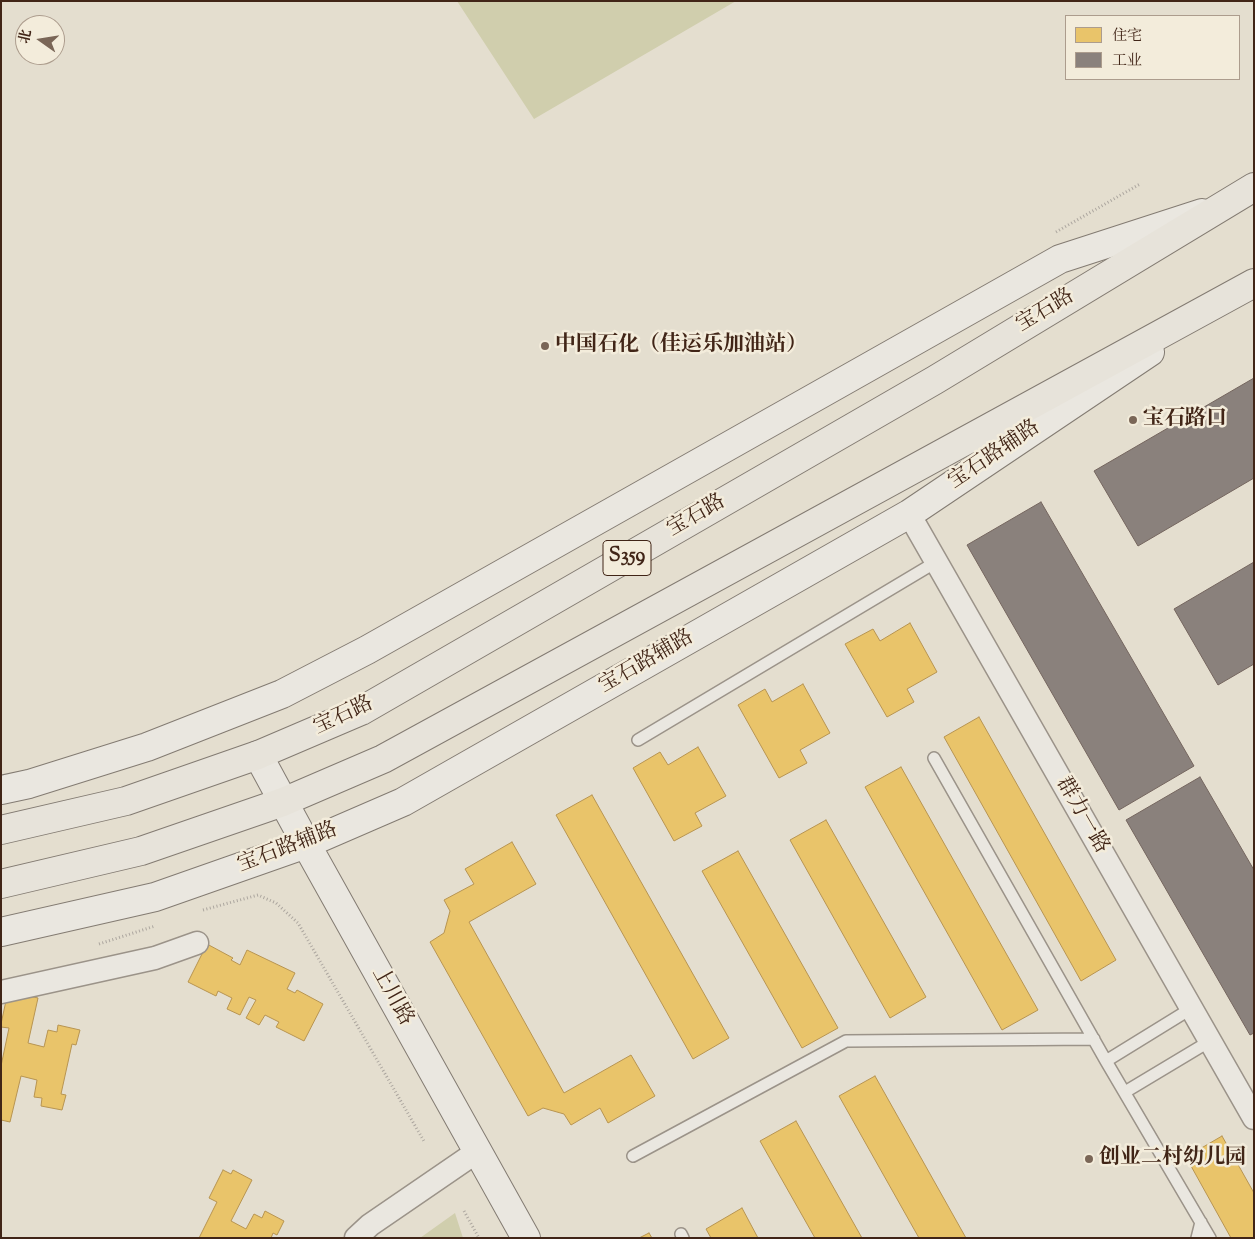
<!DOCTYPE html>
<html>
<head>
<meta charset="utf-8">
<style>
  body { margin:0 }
  #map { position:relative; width:1255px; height:1239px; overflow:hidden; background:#e4decf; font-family:"Sorts Mill Goudy","Noto Serif SC",serif }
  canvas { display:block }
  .frame { position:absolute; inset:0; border:2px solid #412517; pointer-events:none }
  .legend { position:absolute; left:1065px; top:15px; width:175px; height:65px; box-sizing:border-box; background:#f3ecdb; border:1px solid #ac9c8d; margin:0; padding:6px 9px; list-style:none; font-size:15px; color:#412517 }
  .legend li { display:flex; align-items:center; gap:10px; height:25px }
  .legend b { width:25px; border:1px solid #ac9c8d }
  .north { position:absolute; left:15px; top:15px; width:50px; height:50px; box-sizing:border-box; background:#f3ecdb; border:1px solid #ac9c8d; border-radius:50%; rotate:283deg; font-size:14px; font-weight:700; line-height:20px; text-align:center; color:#412517 }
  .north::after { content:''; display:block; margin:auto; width:18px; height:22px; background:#7a6657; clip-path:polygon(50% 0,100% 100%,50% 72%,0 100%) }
</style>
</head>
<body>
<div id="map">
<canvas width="1255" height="1239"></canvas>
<div class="frame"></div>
<ul class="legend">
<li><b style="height:14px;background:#e9c46a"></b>住宅</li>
<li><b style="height:14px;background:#8a817c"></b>工业</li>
</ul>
<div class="north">北</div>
</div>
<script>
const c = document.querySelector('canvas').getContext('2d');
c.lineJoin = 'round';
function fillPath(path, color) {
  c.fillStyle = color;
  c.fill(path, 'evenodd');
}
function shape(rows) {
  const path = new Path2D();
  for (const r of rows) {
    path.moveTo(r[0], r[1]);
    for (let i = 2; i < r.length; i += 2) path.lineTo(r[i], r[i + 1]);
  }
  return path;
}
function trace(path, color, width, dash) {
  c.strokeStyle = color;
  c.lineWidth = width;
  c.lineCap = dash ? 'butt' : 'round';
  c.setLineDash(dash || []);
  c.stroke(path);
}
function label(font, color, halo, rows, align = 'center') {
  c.font = font + ' "Sorts Mill Goudy","Noto Serif SC",serif';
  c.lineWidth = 5;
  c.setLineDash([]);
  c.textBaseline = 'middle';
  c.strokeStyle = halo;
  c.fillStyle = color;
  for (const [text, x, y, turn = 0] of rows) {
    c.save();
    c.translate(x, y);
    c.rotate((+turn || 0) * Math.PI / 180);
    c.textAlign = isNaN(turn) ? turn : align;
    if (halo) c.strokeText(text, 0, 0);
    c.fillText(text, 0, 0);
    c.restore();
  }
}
const green = shape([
  [457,1,736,1,534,119],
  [455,1213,463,1238,420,1238]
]);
const homes = shape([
  [910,623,937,672,907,689,914,702,887,717,845,644,873,629,880,641,910,623],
  [803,684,830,733,800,750,807,763,779,778,738,705,765,689,772,702,803,684],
  [979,717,1116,960,1081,981,944,737,979,717],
  [698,747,726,796,695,813,702,826,674,841,633,768,660,752,668,765,698,747],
  [901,767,1038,1010,1002,1030,865,787,901,767],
  [592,795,729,1038,693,1059,556,815,592,795],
  [826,820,926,997,890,1018,790,840,826,820],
  [512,842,536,884,469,922,564,1093,631,1055,655,1096,608,1123,600,1108,571,1125,564,1114,543,1108,528,1116,430,942,444,933,450,911,444,900,474,884,465,869,512,842],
  [738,851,838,1028,802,1048,702,871,738,851],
  [207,944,233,958,231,960,240,965,247,950,295,973,287,989,295,993,297,990,323,1004,304,1041,276,1027,279,1022,265,1015,259,1025,246,1018,256,1000,249,997,240,1015,227,1009,232,998,218,991,216,996,188,982,207,944],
  [17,993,38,998,28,1043,44,1047,48,1030,57,1032,58,1025,80,1030,76,1045,72,1044,61,1094,66,1095,62,1110,41,1106,42,1098,34,1097,37,1080,21,1076,10,1122,1,1120,1,1066,9,1028,1,1027,1,1024,7,996,17,993],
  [875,1076,966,1238,919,1238,839,1096,875,1076],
  [796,1121,862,1238,815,1238,760,1141,796,1121],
  [1222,1136,1254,1193,1254,1238,1231,1238,1186,1157,1222,1136],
  [223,1170,231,1174,233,1170,252,1180,231,1221,246,1229,254,1214,262,1218,265,1211,284,1221,277,1235,273,1233,271,1238,199,1238,217,1202,209,1198,223,1170],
  [742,1208,758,1238,711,1238,706,1229,742,1208],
  [649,1233,652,1238,639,1238,649,1233]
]);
const industry = shape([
  [1254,378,1254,478,1138,546,1094,471,1254,378],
  [1041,502,1194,766,1119,810,967,545,1041,502],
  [1254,562,1254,664,1218,685,1174,609,1254,562],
  [1200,777,1254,870,1254,1033,1250,1035,1126,820,1200,777]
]);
const path = shape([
  [1056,232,1140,184],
  [203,910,258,895,276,903,298,923,425,1143],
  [99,944,155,926],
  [464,1211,479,1238]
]);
const lane = shape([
  [638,740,936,562],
  [934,758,1106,1061,1210,1238],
  [1106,1061,1192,1008],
  [1125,1092,1210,1041],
  [633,1156,846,1041,1094,1039],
  [681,1234,683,1238],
  [1197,1238,1201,1222]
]);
const street = shape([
  [909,514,1254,1118],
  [1,992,155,958,197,943],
  [356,1238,370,1225,478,1151]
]);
const secondary = shape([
  [258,755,310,851,526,1238],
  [1,790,29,784,147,747,282,694,367,650,1060,259,1202,213],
  [1,932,155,897,306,844,403,802,909,514,1150,352]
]);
const primary = shape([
  [1,830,126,801,258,755,361,711,935,380,1254,187],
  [1,884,141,851,283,802,383,759,1254,283]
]);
const markers = [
  [545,346,5,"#7a6657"],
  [1133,420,5,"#7a6657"],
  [1089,1159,5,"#7a6657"]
];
const shields = [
  [627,558,48]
];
const shieldNames = [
  ["S359",627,558]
];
const streetNames = [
  ["宝石路",1046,312,-31],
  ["宝石路辅路",995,456,-34],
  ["宝石路",697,517,-30],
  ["宝石路辅路",647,663,-30],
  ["宝石路",344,717,-25],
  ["群力一路",1081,816,60],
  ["宝石路辅路",288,849,-21],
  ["上川路",391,997,61]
];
const poiNames = [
  ["中国石化（佳运乐加油站）",555,346],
  ["宝石路口",1143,420],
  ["创业二村幼儿园",1099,1159]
];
fillPath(green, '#d0cead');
fillPath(homes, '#e9c46a');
trace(homes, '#b79451', 1);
fillPath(industry, '#8a817c');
trace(industry, '#74655e', 1);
trace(lane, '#9b9389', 14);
trace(street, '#9b9389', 25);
trace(secondary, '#837b72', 30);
trace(primary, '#837b72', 30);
trace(path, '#aca69f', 3, [1, 2.5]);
trace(lane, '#eae7e0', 11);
trace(street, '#eae7e0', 22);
trace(secondary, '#eae7e0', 28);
trace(primary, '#e7e3da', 28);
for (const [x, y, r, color] of markers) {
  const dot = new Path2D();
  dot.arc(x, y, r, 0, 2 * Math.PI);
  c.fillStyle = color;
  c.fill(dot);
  trace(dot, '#f3ecdb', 2);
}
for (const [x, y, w] of shields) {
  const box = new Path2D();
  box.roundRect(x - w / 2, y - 17.5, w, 35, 4);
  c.fillStyle = '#f3ecdb';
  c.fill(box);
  trace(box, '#412517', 1);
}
label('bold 20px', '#412517', null, shieldNames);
label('21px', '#412517', '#f3ecdb', streetNames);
label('bold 21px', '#412517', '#f3ecdb', poiNames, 'left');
</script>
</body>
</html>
